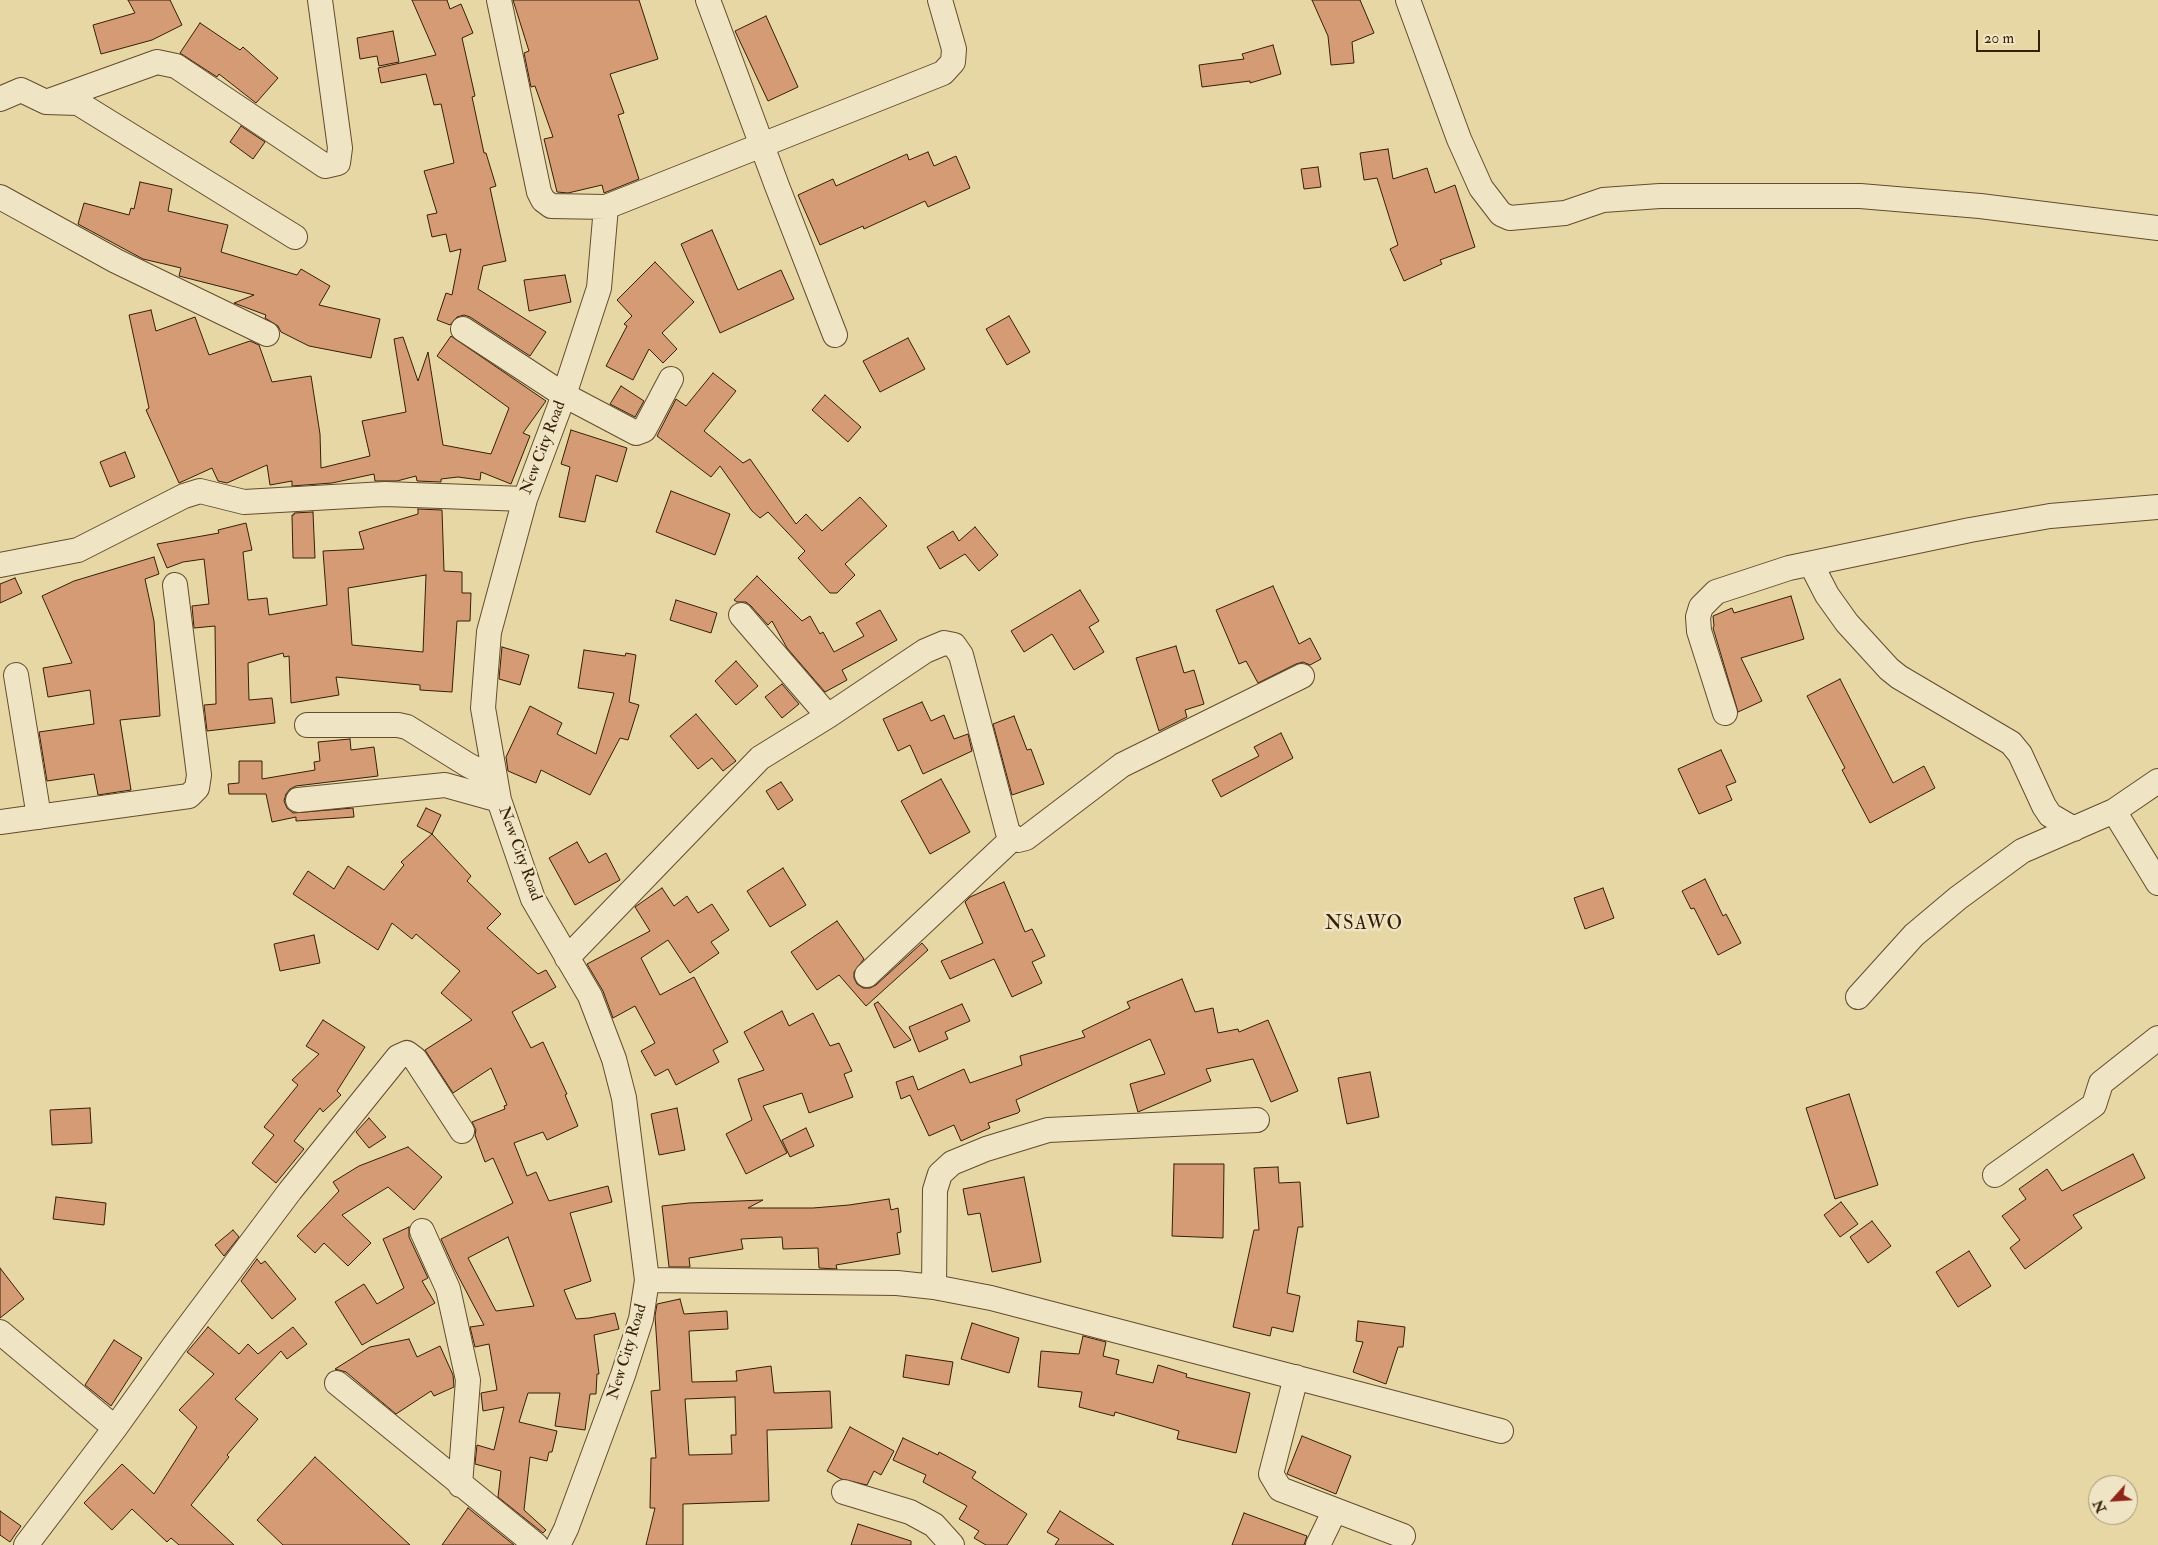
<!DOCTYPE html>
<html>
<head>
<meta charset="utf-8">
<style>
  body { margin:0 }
  #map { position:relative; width:2158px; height:1545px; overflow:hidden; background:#e6d7a5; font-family:"IM FELL Double Pica",serif }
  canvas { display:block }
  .north { position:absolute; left:2088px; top:1475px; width:50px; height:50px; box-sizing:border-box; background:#efe5c4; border:1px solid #a59578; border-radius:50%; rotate:244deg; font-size:14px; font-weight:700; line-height:20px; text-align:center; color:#371e07 }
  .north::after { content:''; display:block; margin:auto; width:18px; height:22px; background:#8f2418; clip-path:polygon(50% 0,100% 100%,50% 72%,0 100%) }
  .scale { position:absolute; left:1976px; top:30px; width:64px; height:22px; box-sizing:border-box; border:2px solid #371e07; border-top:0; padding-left:6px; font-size:15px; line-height:18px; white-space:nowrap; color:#371e07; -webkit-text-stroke:4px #efe5c4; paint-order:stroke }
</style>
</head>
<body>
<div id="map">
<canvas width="2158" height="1545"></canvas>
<div class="north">N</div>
<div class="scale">20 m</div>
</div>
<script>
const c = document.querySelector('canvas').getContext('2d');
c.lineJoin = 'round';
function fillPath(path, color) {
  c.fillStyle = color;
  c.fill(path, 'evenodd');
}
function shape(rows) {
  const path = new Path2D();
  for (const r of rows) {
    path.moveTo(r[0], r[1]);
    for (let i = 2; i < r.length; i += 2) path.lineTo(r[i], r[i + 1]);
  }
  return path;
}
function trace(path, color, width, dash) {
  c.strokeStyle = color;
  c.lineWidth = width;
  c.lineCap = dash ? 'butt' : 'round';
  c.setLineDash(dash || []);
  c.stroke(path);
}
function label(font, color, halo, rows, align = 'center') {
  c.font = font + ' "IM FELL Double Pica",serif';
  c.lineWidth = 5;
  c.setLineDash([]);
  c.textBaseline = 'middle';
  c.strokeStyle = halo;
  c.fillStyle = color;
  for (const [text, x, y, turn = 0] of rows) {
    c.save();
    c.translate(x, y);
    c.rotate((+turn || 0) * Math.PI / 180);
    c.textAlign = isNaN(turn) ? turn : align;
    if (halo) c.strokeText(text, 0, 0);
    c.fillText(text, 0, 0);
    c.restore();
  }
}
const building = shape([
  [128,0,170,0,182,25,152,40,101,54,93,25,135,13,128,0],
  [412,0,447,0,450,9,461,4,473,33,462,38,475,96,472,97,484,153,486,153,496,186,490,188,506,261,483,266,478,289,546,332,530,356,470,317,464,315,457,317,450,325,437,320,446,293,452,295,461,249,450,252,446,234,432,237,427,215,437,213,424,171,454,163,441,104,434,105,426,74,381,83,378,68,436,55,412,0],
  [513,0,639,0,658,59,610,74,624,113,618,115,639,179,604,193,602,185,568,193,557,192,544,139,553,137,535,86,531,87,524,53,529,51,513,0],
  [1312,0,1360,0,1374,33,1352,42,1354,63,1331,65,1328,36,1312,0],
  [766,16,798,87,768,101,735,31,766,16],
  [200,23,240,50,243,47,278,78,256,103,219,74,217,77,180,53,200,23],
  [393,31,399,62,379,66,377,56,360,59,357,38,393,31],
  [1273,45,1281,74,1250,83,1250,81,1202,87,1199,65,1244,59,1242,54,1273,45],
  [241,126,265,142,253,159,230,142,241,126],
  [1388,149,1393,179,1427,168,1435,193,1455,185,1475,247,1440,260,1442,264,1404,281,1390,249,1398,245,1377,178,1364,180,1360,153,1388,149],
  [928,152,934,166,956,156,970,188,928,207,925,201,864,229,863,226,820,245,798,195,833,179,836,186,907,154,909,160,928,152],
  [1318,167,1321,187,1304,189,1301,169,1318,167],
  [140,182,172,189,168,211,228,225,221,252,297,275,301,269,330,286,319,305,380,319,371,358,309,346,281,332,278,326,265,318,266,315,234,303,254,295,179,276,181,268,143,259,78,224,84,203,129,215,131,208,134,209,140,182],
  [712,230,738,290,781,270,794,299,720,333,681,244,712,230],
  [655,262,694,302,662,333,677,349,663,363,649,349,633,380,606,366,627,326,624,324,632,316,617,300,655,262],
  [565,275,571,302,529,311,524,280,565,275],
  [151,310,156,331,195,317,209,355,250,341,259,345,272,382,311,376,320,434,321,468,370,456,362,421,406,412,394,339,403,337,418,381,428,352,443,445,491,454,509,408,437,356,451,336,546,401,523,433,530,436,511,484,481,472,480,480,458,477,441,479,441,482,417,481,416,476,397,481,375,481,374,474,332,483,292,486,292,481,270,485,267,465,227,483,218,481,212,468,179,483,146,410,149,408,129,315,151,310],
  [1009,316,1030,352,1007,365,986,329,1009,316],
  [908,338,925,369,880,392,863,361,908,338],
  [713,373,736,391,704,431,743,463,750,459,796,524,806,514,822,531,860,497,887,526,845,564,855,575,837,593,830,593,798,558,805,551,768,512,760,518,752,511,720,466,711,477,657,436,676,399,686,406,713,373],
  [621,386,644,401,635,417,610,404,621,386],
  [825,395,861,427,848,442,812,410,825,395],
  [571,430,627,448,617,482,596,475,585,522,559,517,570,467,561,464,571,430],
  [125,452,135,477,110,487,100,462,125,452],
  [671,491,730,514,715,555,656,532,671,491],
  [418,509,442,510,444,571,462,572,462,593,471,593,470,621,457,621,452,692,420,690,420,685,336,677,339,695,291,703,289,656,284,657,283,653,248,663,249,700,272,698,275,723,207,731,204,705,216,704,215,626,194,628,192,606,209,604,204,559,183,562,167,568,157,544,219,533,218,530,246,523,252,550,243,552,248,600,267,598,269,615,327,605,323,551,364,549,359,532,418,514,418,509],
  [426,575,423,652,352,645,348,588,426,575],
  [313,512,315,558,293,558,292,515,294,515,294,513,313,512],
  [975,527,998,555,979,571,965,554,940,569,927,547,953,531,959,541,975,527],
  [154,557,159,574,145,579,154,621,160,716,120,720,131,790,98,795,94,774,47,781,39,732,94,724,90,690,48,697,43,668,72,663,42,596,74,581,154,557],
  [757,576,802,621,810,616,820,634,823,632,834,652,864,636,856,623,880,610,897,640,842,670,847,680,825,692,787,648,772,621,768,625,751,606,746,602,737,602,734,600,757,576],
  [15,578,22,593,0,603,0,584,15,578],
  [1273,586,1299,644,1310,638,1321,659,1310,665,1303,662,1296,664,1258,683,1246,661,1239,664,1216,610,1273,586],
  [1080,590,1099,621,1089,627,1104,652,1074,670,1052,634,1024,652,1011,631,1080,590],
  [1791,596,1804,639,1741,658,1762,701,1738,712,1713,628,1714,626,1713,616,1732,608,1734,613,1791,596],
  [676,600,717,613,711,633,670,620,676,600],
  [1176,646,1184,673,1194,670,1204,704,1185,710,1187,717,1159,731,1136,658,1176,646],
  [502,647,529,655,520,685,499,679,502,647],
  [584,650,625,656,626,653,636,655,629,702,639,705,628,740,620,738,590,795,541,770,536,783,508,771,506,757,530,706,562,723,557,734,596,754,614,693,578,688,584,650],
  [736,661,758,686,736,705,715,681,736,661],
  [1840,679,1893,783,1924,766,1935,788,1870,823,1842,770,1845,768,1807,696,1840,679],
  [782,684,799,704,782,718,765,697,782,684],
  [922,702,931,721,944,715,954,739,968,734,972,751,923,774,910,745,898,751,883,719,922,702],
  [696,714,736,761,723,771,712,758,698,769,670,736,696,714],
  [1014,716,1027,750,1031,749,1044,784,1012,795,993,724,1014,716],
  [1281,733,1293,758,1221,797,1212,780,1259,756,1254,747,1281,733],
  [350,739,351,750,374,747,378,776,296,786,290,789,286,794,284,801,287,808,293,813,353,808,354,817,296,821,296,817,272,822,266,794,229,794,228,784,239,783,239,761,262,761,262,779,315,770,314,762,320,761,318,742,350,739],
  [1721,750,1736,782,1726,786,1732,800,1699,814,1678,769,1721,750],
  [941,779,970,832,930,854,901,801,941,779],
  [781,782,793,800,778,810,766,791,781,782],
  [426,808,441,815,432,834,417,826,426,808],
  [432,834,471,876,467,881,501,914,487,928,538,974,546,970,556,987,512,1012,531,1048,543,1042,567,1094,565,1095,578,1126,547,1140,543,1132,514,1143,527,1176,536,1172,549,1201,608,1186,612,1202,570,1213,591,1281,564,1290,576,1319,589,1318,615,1313,619,1329,594,1335,599,1374,597,1374,596,1394,590,1394,585,1430,555,1426,560,1393,528,1393,519,1422,557,1431,552,1452,549,1452,547,1461,530,1457,524,1510,546,1530,543,1533,498,1497,501,1471,475,1464,477,1445,494,1450,504,1407,483,1411,481,1393,497,1390,489,1344,475,1347,470,1327,484,1325,455,1270,441,1239,513,1203,493,1158,485,1162,475,1135,476,1130,472,1122,505,1109,504,1106,507,1105,491,1068,453,1093,425,1050,472,1020,441,993,460,971,416,934,412,939,392,923,378,950,293,894,308,871,334,889,348,866,384,890,404,865,401,862,432,834],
  [508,1237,534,1306,496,1311,468,1258,508,1237],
  [577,842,589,863,606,853,620,880,575,905,549,858,577,842],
  [783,868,806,905,770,927,747,891,783,868],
  [1705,879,1723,916,1726,914,1741,943,1718,955,1694,908,1691,909,1682,891,1705,879],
  [1004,882,1025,932,1032,929,1045,956,1032,962,1042,983,1012,997,994,959,950,979,941,961,983,943,965,902,970,897,1004,882],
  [662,888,674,906,687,896,698,913,712,904,729,930,711,942,719,953,690,973,668,940,641,958,660,995,694,977,728,1042,713,1050,719,1062,676,1085,668,1069,655,1076,641,1051,655,1043,635,1006,613,1018,603,991,587,964,650,931,635,907,662,888],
  [1603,888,1614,918,1585,929,1574,898,1603,888],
  [837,921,864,959,854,972,854,978,857,984,863,988,870,988,876,985,922,943,928,950,866,1006,839,975,817,990,791,952,837,921],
  [314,935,320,963,280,971,274,944,314,935],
  [1182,979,1195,1012,1213,1008,1218,1033,1238,1029,1239,1032,1268,1020,1298,1091,1271,1102,1253,1059,1206,1069,1211,1081,1138,1112,1130,1084,1165,1074,1150,1039,1016,1100,1020,1111,1018,1113,988,1123,990,1128,961,1141,954,1125,929,1136,910,1095,901,1099,896,1082,913,1076,918,1090,964,1069,970,1083,1022,1065,1020,1056,1085,1037,1082,1031,1130,1008,1127,1002,1182,979],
  [878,1002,911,1040,894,1048,874,1004,878,1002],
  [962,1004,970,1021,945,1032,948,1039,919,1052,909,1027,962,1004],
  [782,1011,789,1026,813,1013,830,1046,839,1043,852,1071,844,1074,853,1097,809,1113,802,1093,763,1106,787,1153,746,1174,726,1134,752,1120,738,1079,764,1070,744,1032,782,1011],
  [323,1020,365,1047,337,1091,341,1095,323,1112,320,1108,294,1141,304,1149,276,1183,252,1163,274,1135,264,1127,298,1085,292,1080,319,1054,306,1046,323,1020],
  [1370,1072,1379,1117,1347,1124,1338,1078,1370,1072],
  [1849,1094,1878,1185,1835,1199,1806,1108,1849,1094],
  [90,1108,92,1143,52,1145,50,1110,90,1108],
  [677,1108,685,1150,659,1155,651,1114,677,1108],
  [369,1118,386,1137,369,1148,356,1132,369,1118],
  [806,1128,814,1146,790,1157,782,1140,806,1128],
  [408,1147,442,1177,414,1210,388,1187,342,1215,371,1243,348,1266,324,1243,315,1253,297,1236,339,1191,333,1182,359,1166,408,1147],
  [2133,1154,2145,1178,2073,1215,2082,1228,2025,1269,2010,1248,2020,1240,2002,1216,2026,1199,2019,1189,2047,1169,2062,1191,2133,1154],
  [1174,1164,1224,1164,1223,1238,1172,1236,1174,1164],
  [1278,1167,1279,1183,1300,1182,1303,1227,1298,1227,1287,1293,1300,1296,1293,1332,1272,1327,1270,1336,1233,1327,1254,1230,1259,1230,1254,1168,1278,1167],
  [1024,1177,1041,1262,992,1272,980,1213,968,1215,963,1189,1024,1177],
  [56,1197,106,1203,104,1225,53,1219,56,1197],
  [889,1199,891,1210,898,1208,901,1232,897,1233,900,1254,836,1265,837,1269,819,1268,818,1248,783,1249,782,1237,741,1239,743,1249,689,1258,690,1267,669,1267,662,1206,689,1203,763,1200,748,1208,813,1208,849,1205,889,1199],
  [1841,1202,1858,1224,1840,1237,1824,1215,1841,1202],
  [1872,1221,1891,1246,1868,1263,1850,1237,1872,1221],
  [409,1227,409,1237,428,1278,422,1281,435,1303,362,1345,335,1302,364,1284,377,1304,404,1288,383,1239,409,1227],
  [233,1230,239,1237,224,1256,215,1245,233,1230],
  [1969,1251,1991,1286,1958,1307,1936,1272,1969,1251],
  [257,1259,261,1264,265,1261,296,1299,272,1319,241,1281,257,1259],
  [0,1268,24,1299,0,1318,0,1268],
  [680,1299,684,1314,727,1311,728,1329,689,1331,692,1382,737,1381,736,1371,771,1366,774,1393,830,1391,832,1428,767,1430,769,1501,683,1504,683,1545,646,1545,655,1508,650,1508,651,1458,656,1458,651,1391,660,1390,655,1316,657,1304,680,1299],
  [735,1397,736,1435,731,1435,732,1454,689,1455,685,1399,735,1397],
  [1358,1321,1405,1327,1403,1347,1398,1347,1386,1384,1353,1372,1363,1342,1356,1341,1358,1321],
  [972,1323,1019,1338,1009,1373,961,1359,972,1323],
  [208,1327,239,1354,248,1344,258,1354,293,1327,307,1344,287,1359,281,1351,235,1399,258,1419,227,1455,229,1457,191,1505,234,1545,179,1545,171,1538,167,1542,132,1509,112,1530,84,1503,122,1464,154,1494,197,1427,179,1410,214,1374,187,1352,208,1327],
  [1083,1336,1106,1342,1103,1356,1119,1360,1116,1374,1153,1383,1158,1365,1187,1374,1186,1377,1250,1393,1236,1453,1177,1439,1179,1431,1115,1412,1114,1416,1079,1407,1082,1392,1038,1387,1041,1351,1079,1354,1083,1336],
  [409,1339,417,1357,440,1346,453,1375,454,1387,434,1396,431,1391,396,1414,346,1372,335,1369,370,1347,409,1339],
  [114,1340,142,1358,111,1406,85,1385,114,1340],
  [906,1355,953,1362,949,1385,903,1377,906,1355],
  [850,1427,894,1451,881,1475,874,1471,867,1485,841,1479,827,1471,850,1427],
  [1302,1436,1351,1456,1336,1494,1287,1474,1302,1436],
  [903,1438,938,1455,939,1452,976,1472,972,1478,1027,1514,1007,1545,986,1545,974,1538,979,1531,959,1519,967,1506,923,1482,926,1475,893,1460,903,1438],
  [315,1457,410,1545,283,1545,257,1520,315,1457],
  [468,1508,514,1545,442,1545,468,1508],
  [0,1511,21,1526,10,1542,0,1535,0,1511],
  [1060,1511,1114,1545,1055,1545,1059,1539,1047,1532,1060,1511],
  [1244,1513,1307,1536,1304,1545,1232,1545,1244,1513],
  [858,1524,911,1541,911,1545,851,1545,858,1524]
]);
const minor = shape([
  [499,0,539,192,543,200,551,206,606,207,943,73,953,62,954,49,940,0],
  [708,0,777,186,835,335],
  [1408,0,1459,139,1481,188,1501,214,1510,218,1565,213,1603,200,1660,196,1860,196,1980,206,2158,228],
  [0,99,21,90,46,102,78,103,295,237],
  [46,102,157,62,176,66,325,166,338,163,340,148,320,0],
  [0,197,116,261,267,334],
  [463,329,564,395,636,433,644,430,671,379],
  [1811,564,1827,595,1847,623,1889,669,1899,677,2011,743,2020,754,2044,806,2050,815,2074,829],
  [0,565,78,550,184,496,200,491,244,502,385,494,525,499],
  [741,615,828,716],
  [16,675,39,817],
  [1725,713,1699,631,1698,617,1701,607,1716,592,1789,568,1970,530,2050,516,2158,507],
  [307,725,398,725,407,727,468,765,495,779],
  [298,800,445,785,499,800],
  [2114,811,2158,883],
  [0,822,189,796,197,788,199,775,175,585],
  [567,958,760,758,828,716,925,651,944,643,954,645,961,655,1008,833,1018,840,1026,838,1122,765,1302,676],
  [867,975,1013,838],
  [1858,997,1914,935,1958,898,2022,851,2114,811,2158,781],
  [1995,1175,2094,1105,2101,1083,2158,1038],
  [422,1231,448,1289,468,1380,460,1485],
  [647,1280,897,1283,934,1287,991,1298,1501,1431],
  [934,1287,935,1190,940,1174,952,1163,986,1149,1048,1130,1257,1120],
  [0,1332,115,1428,26,1545],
  [1296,1377,1271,1474,1280,1489,1403,1536],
  [337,1383,536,1545],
  [115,1428,173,1347,290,1191,398,1057,407,1053,415,1059,462,1131],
  [844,1492,910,1512,934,1525,952,1545],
  [558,1545,566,1529,623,1375,641,1319,647,1280,624,1098,614,1059,590,996,533,899,499,800,483,708,489,632,525,499,564,395,599,288,606,207],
  [1318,1545,1335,1510]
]);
const streetNames = [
  ["New City Road",544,448,-69],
  ["New City Road",519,854,70],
  ["New City Road",628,1352,-73]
];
const quarterNames = [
  ["NSAWO",1364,925]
];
fillPath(building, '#d59b74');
trace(building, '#371e07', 1);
trace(minor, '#634c2e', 26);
trace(minor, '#efe5c4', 24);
label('16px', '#371e07', '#efe5c4', streetNames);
c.letterSpacing = '1px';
label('19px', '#371e07', '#efe5c4', quarterNames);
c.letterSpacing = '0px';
</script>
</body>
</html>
